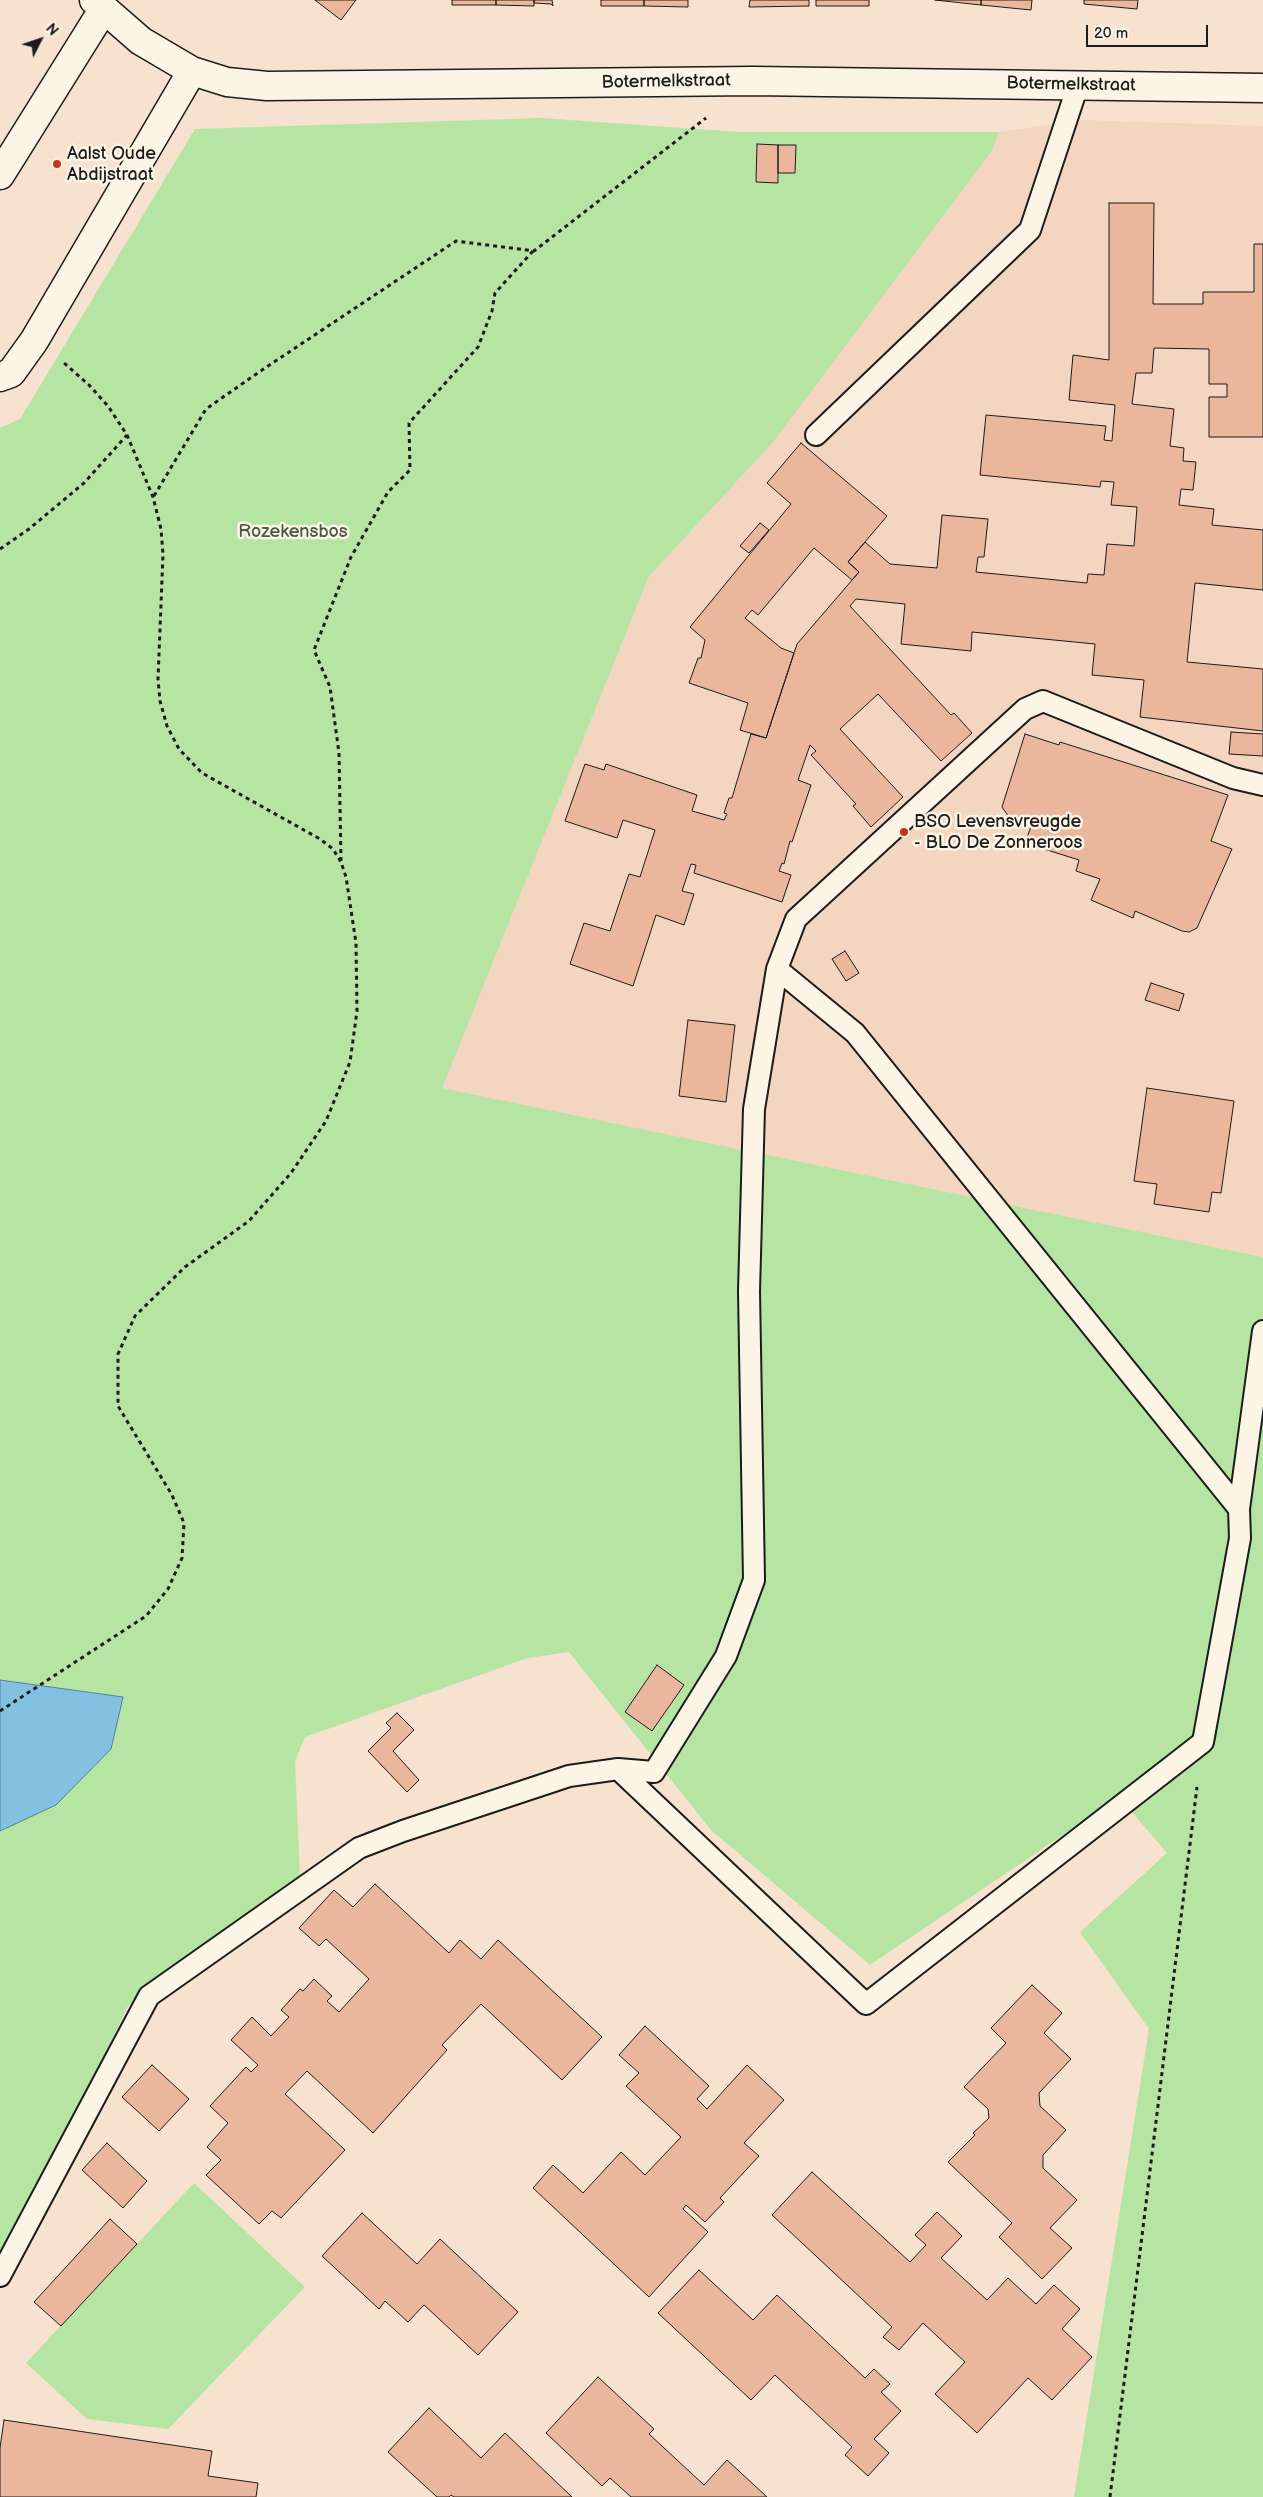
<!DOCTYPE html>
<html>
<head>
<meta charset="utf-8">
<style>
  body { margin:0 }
  #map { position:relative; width:1263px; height:2497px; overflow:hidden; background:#f7e2cf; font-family:"Balsamiq Sans",sans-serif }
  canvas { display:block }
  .north { position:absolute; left:15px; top:15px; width:50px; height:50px; -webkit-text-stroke:4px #fcf5e5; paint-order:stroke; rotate:49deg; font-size:14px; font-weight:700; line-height:20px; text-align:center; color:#1c1c1c }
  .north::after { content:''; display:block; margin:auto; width:18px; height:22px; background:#1c1c1c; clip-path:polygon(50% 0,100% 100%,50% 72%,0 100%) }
  .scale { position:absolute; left:1086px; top:25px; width:122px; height:22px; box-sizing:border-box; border:2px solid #1c1c1c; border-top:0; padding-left:6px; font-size:15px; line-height:18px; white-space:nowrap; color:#1c1c1c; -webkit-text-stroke:4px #fcf5e5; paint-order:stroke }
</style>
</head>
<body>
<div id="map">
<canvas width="1263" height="2497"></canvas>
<div class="north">N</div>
<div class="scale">20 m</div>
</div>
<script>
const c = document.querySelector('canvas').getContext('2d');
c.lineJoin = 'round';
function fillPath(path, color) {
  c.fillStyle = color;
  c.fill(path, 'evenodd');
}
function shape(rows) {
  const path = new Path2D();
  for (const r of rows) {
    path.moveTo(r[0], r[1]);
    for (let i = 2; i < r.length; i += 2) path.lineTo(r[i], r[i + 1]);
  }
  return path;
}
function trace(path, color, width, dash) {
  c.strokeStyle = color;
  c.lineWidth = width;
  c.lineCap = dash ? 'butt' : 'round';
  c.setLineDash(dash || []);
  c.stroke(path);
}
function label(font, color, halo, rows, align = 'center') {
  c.font = font + ' "Balsamiq Sans",sans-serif';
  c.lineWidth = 5;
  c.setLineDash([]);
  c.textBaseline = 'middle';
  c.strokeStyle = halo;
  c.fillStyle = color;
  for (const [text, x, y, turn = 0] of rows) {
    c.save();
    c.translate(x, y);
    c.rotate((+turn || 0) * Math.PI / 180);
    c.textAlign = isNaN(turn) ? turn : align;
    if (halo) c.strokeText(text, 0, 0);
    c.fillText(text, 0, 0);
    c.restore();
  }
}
const built = shape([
  [1081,120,1263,126,1263,1257,441,1088,649,576,999,132]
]);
const green = shape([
  [541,118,740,132,999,132,991,152,773,442,649,576,442,1088,1263,1257,1263,2497,1074,2497,1149,2029,1080,1932,1167,1853,1119,1797,870,1965,711,1830,569,1652,528,1658,305,1737,295,1761,300,1878,128,2006,0,2272,0,428,20,419,195,129],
  [194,2183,305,2287,168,2429,87,2419,26,2363]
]);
const water = shape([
  [0,1680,123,1697,111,1749,56,1805,0,1831,0,1680]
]);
const building = shape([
  [315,0,356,0,341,20,315,0],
  [452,0,496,0,496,5,452,5,452,0],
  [496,0,534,0,534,6,496,5,496,0],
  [534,0,552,0,553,6,551,4,534,3,534,0],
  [601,0,644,0,644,6,601,6,601,0],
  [644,0,688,0,688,7,644,6,644,0],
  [750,0,809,0,809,6,749,7,750,0],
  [816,0,869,0,869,6,816,6,816,0],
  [935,0,981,0,981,5,935,0],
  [981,0,1032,0,1031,10,981,5,981,0],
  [1084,0,1138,0,1137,9,1084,4,1084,0],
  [757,144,778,145,778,183,756,182,757,144],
  [778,145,796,145,795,173,778,173,778,145],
  [1109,203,1154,203,1153,304,1203,304,1203,292,1254,292,1254,244,1263,244,1263,437,1209,437,1209,397,1227,397,1227,384,1209,384,1209,349,1154,348,1152,373,1136,373,1132,404,1174,409,1170,446,1184,448,1183,461,1196,462,1193,490,1181,489,1179,505,1214,509,1212,525,1263,530,1263,590,1195,583,1187,662,1263,669,1263,731,1140,717,1144,680,1092,675,1095,644,972,632,971,651,901,644,905,604,856,599,850,606,951,715,954,713,972,733,941,761,878,694,840,729,903,797,871,827,853,806,856,804,811,755,816,751,810,745,798,780,811,785,792,842,790,841,784,864,782,863,779,871,791,875,782,902,694,873,696,865,691,864,682,891,694,894,684,925,656,915,633,986,570,964,584,923,610,931,629,874,640,877,655,830,623,820,617,838,565,821,585,764,604,770,606,764,697,795,692,811,724,820,727,814,724,813,729,798,732,798,751,734,766,738,797,644,859,572,848,562,865,542,890,564,937,568,942,515,988,519,984,557,978,557,976,572,1087,583,1088,574,1104,575,1107,544,1134,546,1137,507,1111,505,1114,482,1101,481,1100,487,980,475,986,415,1106,426,1104,440,1112,441,1115,405,1069,400,1073,355,1109,360,1109,203],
  [801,443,887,516,848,562,859,572,852,580,814,548,758,615,752,610,745,618,781,648,794,653,766,738,740,730,748,703,689,683,698,658,701,658,705,640,690,627,791,504,767,483,801,443],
  [760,523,769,530,749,553,740,546,760,523],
  [1231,732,1263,734,1263,756,1229,754,1231,732],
  [1025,734,1059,745,1060,742,1228,795,1211,841,1232,849,1197,928,1189,932,1182,931,1135,911,1133,918,1091,900,1100,879,1076,871,1079,860,1025,843,1033,821,1028,823,1009,817,1002,807,1025,734],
  [845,951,859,973,846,981,832,959,845,951],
  [1151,983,1184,994,1179,1011,1145,1000,1151,983],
  [688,1020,735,1025,726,1102,679,1096,688,1020],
  [1147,1088,1234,1101,1221,1193,1212,1192,1209,1212,1154,1204,1157,1184,1134,1181,1147,1088],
  [657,1665,684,1685,652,1731,625,1712,657,1665],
  [397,1713,414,1730,393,1751,419,1780,407,1792,368,1751,391,1728,386,1723,397,1713],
  [375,1884,449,1953,460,1940,481,1959,498,1940,602,2037,562,2080,481,2004,442,2045,447,2050,373,2133,307,2071,285,2094,345,2150,281,2218,272,2211,259,2224,206,2175,221,2160,207,2147,228,2123,210,2106,246,2067,251,2072,258,2065,231,2040,252,2017,271,2036,289,2017,281,2010,300,1989,303,1991,314,1979,332,1996,327,2001,339,2012,369,1979,326,1939,319,1946,299,1928,334,1890,353,1907,375,1884],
  [1032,1985,1062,2013,1044,2033,1071,2059,1039,2093,1040,2106,1066,2130,1043,2155,1043,2168,1077,2200,1050,2228,1072,2248,1042,2279,999,2237,1012,2223,948,2162,975,2135,973,2133,989,2118,988,2109,964,2087,1006,2043,991,2028,1032,1985],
  [645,2026,709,2086,697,2099,707,2109,747,2065,784,2100,744,2143,759,2156,720,2198,724,2202,705,2222,686,2205,683,2209,708,2232,649,2297,533,2188,553,2165,583,2193,621,2152,645,2175,681,2137,626,2086,639,2073,619,2055,645,2026],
  [152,2065,189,2099,159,2131,122,2097,152,2065],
  [107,2143,147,2181,123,2208,82,2170,107,2143],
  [812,2172,910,2262,926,2245,915,2235,937,2212,962,2236,941,2258,987,2300,1008,2278,1036,2304,1054,2285,1080,2309,1062,2329,1092,2357,1052,2400,1028,2378,977,2433,935,2394,965,2362,923,2323,899,2350,883,2337,892,2327,772,2215,812,2172],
  [362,2213,417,2264,440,2239,518,2312,478,2355,424,2305,408,2322,385,2301,379,2309,322,2256,362,2213],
  [110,2219,137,2244,61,2326,34,2302,110,2219],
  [699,2270,753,2320,777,2295,865,2378,874,2369,890,2384,881,2392,901,2411,874,2439,889,2453,868,2476,845,2455,852,2447,775,2375,751,2400,658,2313,699,2270],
  [598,2377,654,2429,649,2434,704,2485,727,2460,767,2497,631,2497,610,2478,602,2486,546,2433,598,2377],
  [429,2408,481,2458,505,2433,572,2497,454,2497,451,2495,449,2497,437,2497,388,2452,429,2408],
  [4,2420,212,2451,208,2476,258,2483,256,2497,0,2497,0,2448,4,2420]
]);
const path = shape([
  [154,496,206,409,262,370,456,241,534,251,706,118],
  [0,549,29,529,84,483,127,435],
  [341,861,339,753,330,687,314,650,351,557,388,492,410,470,409,423,478,347,492,311,495,293,533,251],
  [0,1711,146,1616,168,1589,182,1558,184,1523,172,1495,118,1406,118,1354,135,1316,185,1267,249,1221,291,1173,326,1121,350,1062,357,1011,356,943,346,877,341,862,333,849,320,839,202,773,179,749,167,726,160,701,158,679,163,554,161,529,153,497,127,435,108,406,89,385,63,362],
  [1110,2497,1197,1787]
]);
const service = shape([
  [816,435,1030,230,1078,85],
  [777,969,855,1033,1239,1509],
  [618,1769,654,1772,726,1656,754,1580,749,1291,754,1109,777,969,796,919,1025,709,1043,701,1233,778,1263,785],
  [0,2276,149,1996,359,1848,403,1831,569,1776,618,1769,866,2004,1203,1742,1240,1538,1239,1509,1263,1331]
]);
const minor = shape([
  [94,0,141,41,192,71,227,82,267,86,753,81,1263,88],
  [0,175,103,10],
  [0,377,11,373,34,341,192,71]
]);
const markers = [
  [57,164,5,"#c8321e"],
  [904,832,5,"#c8321e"]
];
const streetNames = [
  ["Botermelkstraat",666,82,-1],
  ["Botermelkstraat",1071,85,1]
];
const poiNames = [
  ["Aalst Oude",67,154],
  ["Abdijstraat",67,175],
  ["BSO Levensvreugde",914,822],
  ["- BLO De Zonneroos",914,843]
];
const parkNames = [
  ["Rozekensbos",293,532]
];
fillPath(built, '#f3d5c0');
fillPath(green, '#b6e4a3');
fillPath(water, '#83c1e3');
trace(water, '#5a7f93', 1);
fillPath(building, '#eab69c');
trace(building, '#1c1c1c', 1);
trace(service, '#1c1c1c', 24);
trace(minor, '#1c1c1c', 31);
trace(path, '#1c1c1c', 3, [4, 4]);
trace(service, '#fcf5e5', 20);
trace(minor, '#fcf5e5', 28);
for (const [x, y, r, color] of markers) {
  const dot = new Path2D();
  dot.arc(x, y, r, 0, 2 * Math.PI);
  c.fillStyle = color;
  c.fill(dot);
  trace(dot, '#fcf5e5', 2);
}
label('18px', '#1c1c1c', '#fcf5e5', streetNames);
label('18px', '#1c1c1c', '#fcf5e5', poiNames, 'left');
label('18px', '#4a5844', '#fcf5e5', parkNames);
</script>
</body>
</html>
